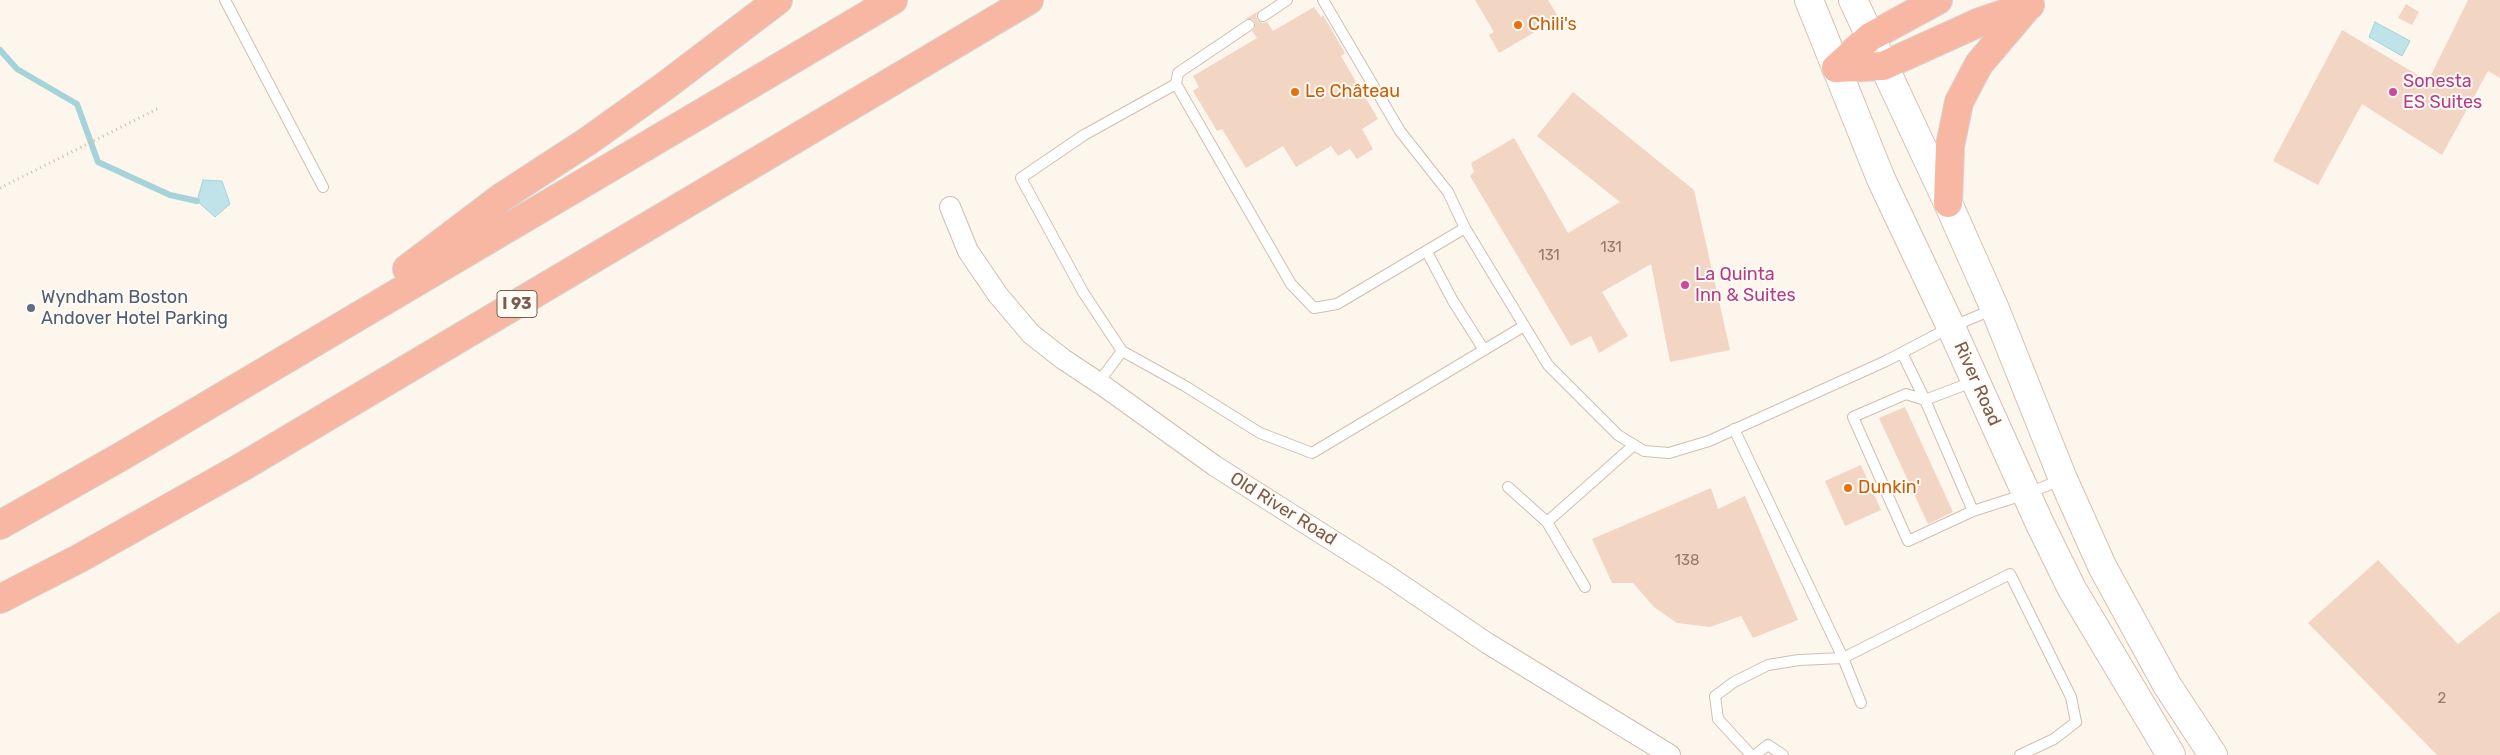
<!DOCTYPE html>
<html>
<head>
<meta charset="utf-8">
<style>
  body { margin:0 }
  canvas { display:block; background:#fdf6ec }
</style>
</head>
<body>
<canvas width="2500" height="755"></canvas>
<script>
const c = document.querySelector('canvas').getContext('2d');
c.lineJoin = 'round';
function fillPath(path, color) {
  c.fillStyle = color;
  c.fill(path, 'evenodd');
}
function shape(rows) {
  const path = new Path2D();
  for (const r of rows) {
    path.moveTo(r[0], r[1]);
    for (let i = 2; i < r.length; i += 2) path.lineTo(r[i], r[i + 1]);
  }
  return path;
}
function trace(path, color, width, dash) {
  c.strokeStyle = color;
  c.lineWidth = width;
  c.lineCap = dash ? 'butt' : 'round';
  c.setLineDash(dash || []);
  c.stroke(path);
}
function label(font, color, halo, rows, align = 'center') {
  c.font = font + ' Rubik,sans-serif';
  c.lineWidth = 4;
  c.setLineDash([]);
  c.textBaseline = 'middle';
  c.strokeStyle = halo;
  c.fillStyle = color;
  for (const [text, x, y, turn = 0] of rows) {
    c.save();
    c.translate(x, y);
    c.rotate((+turn || 0) * Math.PI / 180);
    c.textAlign = isNaN(turn) ? turn : align;
    if (halo) c.strokeText(text, 0, 0);
    c.fillText(text, 0, 0);
    c.restore();
  }
}
const water = shape([
  [2375,22,2410,41,2402,56,2369,37,2375,22],
  [203,180,222,181,230,204,215,217,197,201,203,180]
]);
const stream = shape([
  [0,50,17,69,77,104,98,162,170,195,197,201]
]);
const building = shape([
  [1475,0,1548,0,1559,18,1499,53,1489,35,1494,32],
  [2468,0,2500,0,2500,78,2488,71,2442,155,2362,104,2318,185,2273,161,2342,30,2428,81],
  [2406,4,2419,12,2412,25,2398,18],
  [1314,7,1321,17,1323,15,1345,53,1341,56,1378,119,1362,129,1373,149,1357,159,1350,149,1338,156,1331,146,1296,167,1283,146,1246,168,1222,129,1217,131,1193,91,1199,87,1193,76,1257,38,1252,31,1255,28,1255,22,1252,19,1245,19,1259,11,1256,16,1258,20,1263,23,1267,22,1273,31],
  [1573,92,1694,190,1730,350,1670,362,1651,264,1602,292,1628,336,1599,353,1591,336,1571,346,1470,176,1474,172,1471,163,1514,138,1568,233,1620,202,1537,136],
  [1905,407,1953,512,1928,524,1879,418],
  [1861,465,1881,510,1845,526,1825,481],
  [1711,488,1718,509,1745,496,1798,620,1753,638,1741,616,1710,627,1677,623,1654,607,1633,583,1612,583,1592,539],
  [2378,560,2458,644,2500,611,2500,755,2437,755,2308,623]
]);
const path = shape([
  [0,188,159,108]
]);
const service = shape([
  [225,0,323,187],
  [1323,0,1400,131,1448,192,1465,228,1548,365,1618,435,1644,451,1669,453,1709,441,1886,361,1951,327,1994,309],
  [1263,16,1287,0],
  [1249,25,1178,73,1176,84,1291,284,1314,308,1337,304,1465,228],
  [1427,252,1453,301,1484,350],
  [1122,351,1083,292,1021,178,1084,135,1176,84],
  [1902,353,1925,400,1906,394,1853,417,1908,541,1973,511],
  [1975,381,1925,400,1973,511,2026,494,2063,479],
  [1099,382,1122,351,1185,386,1260,433,1312,453,1524,326],
  [1734,429,1843,658,1861,703],
  [1508,487,1547,522,1634,445],
  [1547,522,1585,587],
  [1751,755,1718,719,1715,696,1734,682,1768,665,1799,660,1843,658,2010,574,2071,697,2076,722,2054,739,2020,755],
  [1755,755,1768,745,1783,755]
]);
const minor = shape([
  [950,207,968,251,998,295,1031,334,1063,359,1105,387,1215,466,1387,575,1487,643,1670,755]
]);
const secondary = shape([
  [1809,0,1881,179,1951,327,2040,524,2072,589,2171,755],
  [1853,0,1948,203,1995,309,2063,479,2102,566,2167,685,2213,755]
]);
const motorway = shape([
  [1836,68,1883,66,1980,22,2030,5],
  [1836,68,1870,37,1938,0],
  [1948,203,1950,146,1959,102,1979,64,2029,5],
  [407,269,502,197,588,141,665,86,778,0],
  [0,525,122,456,893,0],
  [0,599,80,558,242,467,1029,0]
]);
const markers = [
  [1518,25,5,"#e8710a"],
  [1295,92,5,"#e8710a"],
  [2393,92,5,"#d1479c"],
  [1685,285,5,"#d1479c"],
  [31,308,5,"#5c6f8a"],
  [1848,488,5,"#e8710a"]
];
const numberNames = [
  ["131",1611,248],
  ["131",1549,256],
  ["138",1687,561],
  ["2",2442,699]
];
const shields = [
  [517,304,40]
];
const shieldNames = [
  ["I 93",517,304]
];
const foodNames = [
  ["Chili's",1528,25],
  ["Le Château",1305,92],
  ["Dunkin'",1858,488]
];
const hotelNames = [
  ["Sonesta",2403,82],
  ["ES Suites",2403,103],
  ["La Quinta",1695,275],
  ["Inn & Suites",1695,296]
];
const serviceNames = [
  ["Wyndham Boston",41,298],
  ["Andover Hotel Parking",41,319]
];
const streetNames = [
  ["River Road",1977,384,66],
  ["Old River Road",1283,509,32]
];
fillPath(water, '#bfe3e8');
trace(water, '#a5d3da', 1);
trace(stream, '#a5d3da', 6);
fillPath(building, '#f3d5c3');
trace(service, '#d1beb0', 12);
trace(minor, '#d1beb0', 22);
trace(secondary, '#d6c0b0', 30);
trace(motorway, '#dad1cd', 30);
trace(path, '#d9b8a5', 3, [1, 4]);
trace(service, '#fff', 10);
trace(minor, '#fff', 20);
trace(secondary, '#fff', 28);
trace(motorway, '#f7b7a3', 28);
for (const [x, y, r, color] of markers) {
  const dot = new Path2D();
  dot.arc(x, y, r, 0, 2 * Math.PI);
  c.fillStyle = color;
  c.fill(dot);
  trace(dot, '#fffaf3', 2);
}
label('15px', '#987a6a', null, numberNames);
for (const [x, y, w] of shields) {
  const box = new Path2D();
  box.roundRect(x - w / 2, y - 13.5, w, 27, 4);
  c.fillStyle = '#fffaf3';
  c.fill(box);
  trace(box, '#7a5c4d', 1);
}
label('bold 16px', '#7a5c4d', null, shieldNames);
label('18px', '#c56008', '#fffaf3', foodNames, 'left');
label('18px', '#b23c85', '#fffaf3', hotelNames, 'left');
label('18px', '#4e5e75', '#fffaf3', serviceNames, 'left');
label('18px', '#7a5c4d', '#fffaf3', streetNames);
</script>
</body>
</html>
